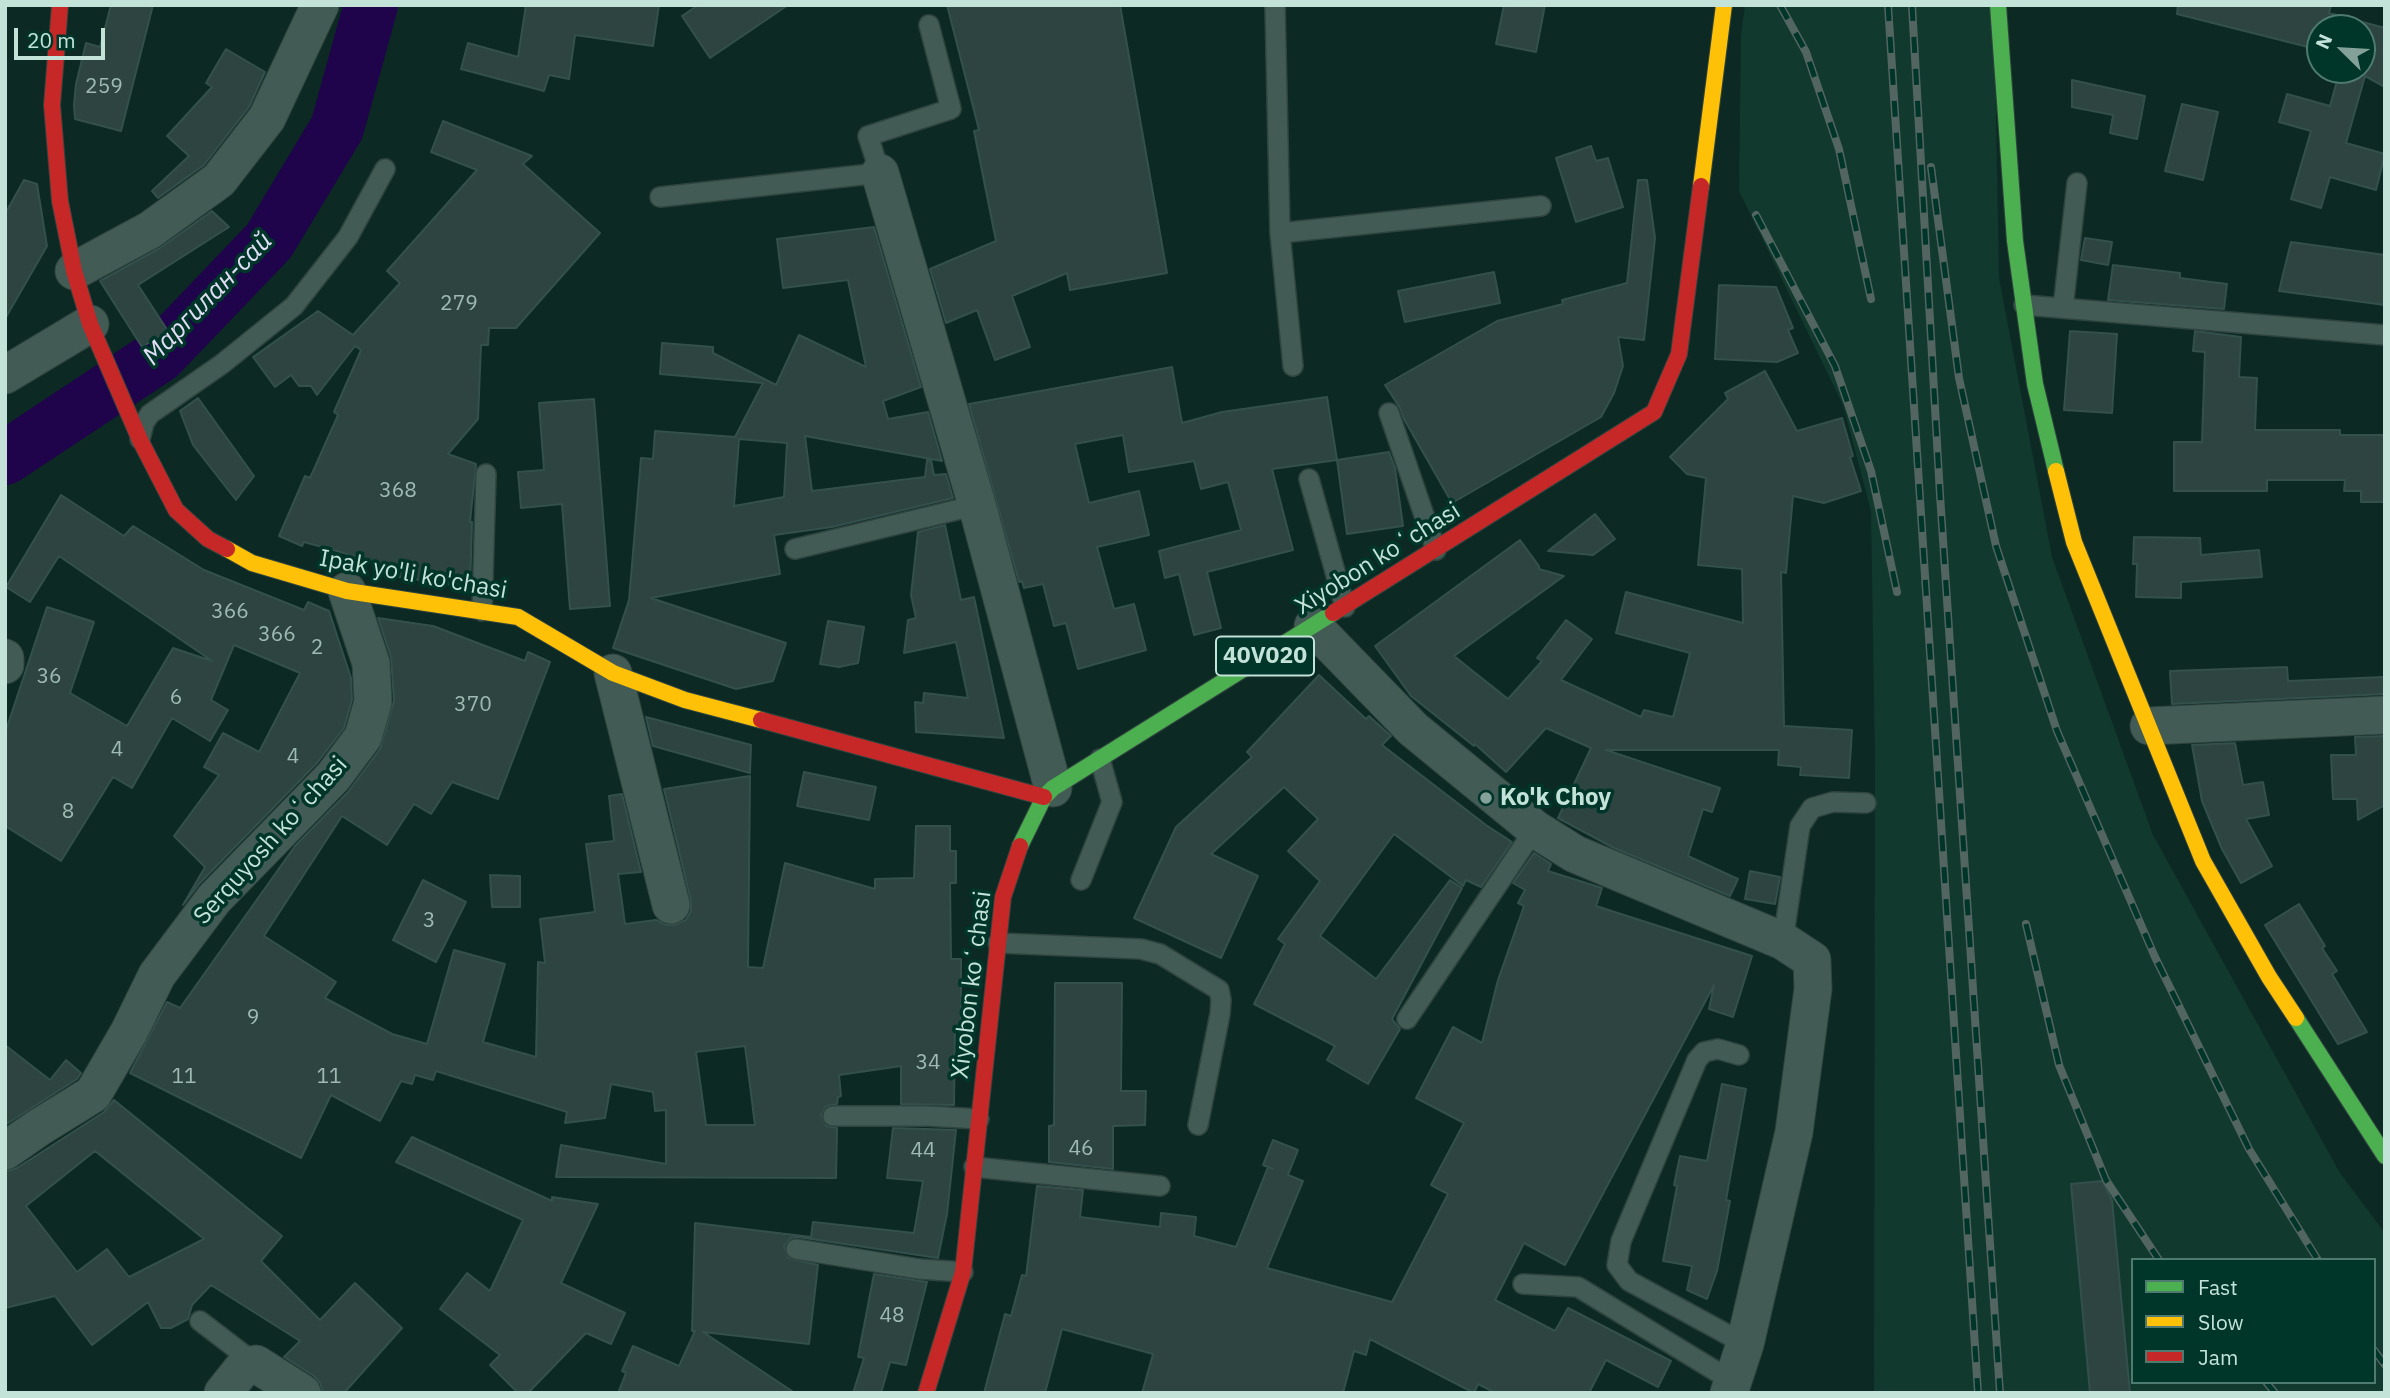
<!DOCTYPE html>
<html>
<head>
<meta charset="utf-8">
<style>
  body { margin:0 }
  #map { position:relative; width:2390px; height:1398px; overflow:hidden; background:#0c2923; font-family:"IBM Plex Sans",sans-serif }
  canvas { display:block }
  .frame { position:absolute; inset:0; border:7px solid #c3e2d8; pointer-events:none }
  .legend { position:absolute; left:2131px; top:1258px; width:245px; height:126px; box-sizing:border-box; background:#003529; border:2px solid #4e7a6f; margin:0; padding:9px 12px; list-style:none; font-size:21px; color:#c3e2d8 }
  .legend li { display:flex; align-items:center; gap:14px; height:35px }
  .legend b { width:35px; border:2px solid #4e7a6f }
  .north { position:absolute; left:2306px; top:14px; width:70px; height:70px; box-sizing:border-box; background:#003529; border:2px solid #4e7a6f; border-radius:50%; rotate:294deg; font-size:19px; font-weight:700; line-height:28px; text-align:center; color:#c3e2d8 }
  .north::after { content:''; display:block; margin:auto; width:24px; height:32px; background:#83a199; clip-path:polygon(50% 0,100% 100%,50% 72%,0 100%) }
  .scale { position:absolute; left:14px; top:28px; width:91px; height:32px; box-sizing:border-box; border:4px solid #c3e2d8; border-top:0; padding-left:9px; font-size:21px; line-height:24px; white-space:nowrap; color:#c3e2d8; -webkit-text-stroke:5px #003529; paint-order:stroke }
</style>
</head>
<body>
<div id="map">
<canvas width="2390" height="1398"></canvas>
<div class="frame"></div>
<ul class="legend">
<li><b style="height:9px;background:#4caf50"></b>Fast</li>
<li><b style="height:9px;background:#ffc107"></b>Slow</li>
<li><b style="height:9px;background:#c62828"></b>Jam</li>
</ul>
<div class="north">N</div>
<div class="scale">20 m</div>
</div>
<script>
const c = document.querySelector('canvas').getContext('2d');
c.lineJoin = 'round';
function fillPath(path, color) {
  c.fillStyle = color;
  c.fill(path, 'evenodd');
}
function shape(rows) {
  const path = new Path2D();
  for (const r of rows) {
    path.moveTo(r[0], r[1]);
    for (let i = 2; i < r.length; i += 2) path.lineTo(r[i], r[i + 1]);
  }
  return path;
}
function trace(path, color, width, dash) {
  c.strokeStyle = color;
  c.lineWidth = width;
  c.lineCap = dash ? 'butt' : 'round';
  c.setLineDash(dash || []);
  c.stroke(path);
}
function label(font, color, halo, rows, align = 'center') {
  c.font = font + ' "IBM Plex Sans",sans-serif';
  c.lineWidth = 7;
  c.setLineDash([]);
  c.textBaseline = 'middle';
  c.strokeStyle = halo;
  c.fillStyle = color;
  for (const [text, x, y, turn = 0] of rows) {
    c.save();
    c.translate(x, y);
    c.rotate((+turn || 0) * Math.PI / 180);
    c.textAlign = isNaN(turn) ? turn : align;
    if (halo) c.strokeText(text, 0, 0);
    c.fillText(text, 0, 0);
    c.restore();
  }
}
const built = shape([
  [1745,5,1994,5,1999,278,2052,557,2153,835,2340,1173,2385,1233,2385,1393,1874,1393,1875,761,1871,511,1843,405,1739,191,1741,35],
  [2133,1260,2374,1260,2374,1382,2133,1382]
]);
const river = shape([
  [5,458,159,356,269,241,337,128,371,5]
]);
const building = shape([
  [111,5,153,5,121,131,75,119,74,105,76,84,86,43,100,47,111,5],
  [526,5,659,5,653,46,575,35,569,79,549,75,544,91,461,69,468,43,518,57,526,5],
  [698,5,788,5,710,58,682,16,698,5],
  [947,5,1120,5,1167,273,1070,290,1067,273,1012,296,1030,347,995,360,977,310,946,323,930,269,996,241,974,131,979,130,947,5],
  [1504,5,1545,5,1536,52,1496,44,1504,5],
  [2178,5,2331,5,2329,13,2385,28,2385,87,2365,76,2346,143,2385,154,2376,190,2330,177,2321,208,2291,199,2311,131,2279,122,2287,94,2330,106,2340,70,2362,70,2362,28,2320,28,2320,50,2177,14,2178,5],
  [226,49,265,72,249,107,204,165,158,198,152,191,189,156,167,136,212,87,206,83,226,49],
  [2072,80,2145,96,2137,139,2110,133,2113,115,2072,107,2072,80],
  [2182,104,2218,112,2203,180,2165,171,2182,104],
  [443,121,532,156,523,164,600,233,516,328,489,328,488,345,481,345,478,419,448,454,476,464,470,522,472,522,470,588,388,575,391,566,304,542,302,546,279,536,305,476,310,478,338,415,334,412,361,350,355,346,317,395,311,386,299,386,291,375,275,387,253,357,318,311,353,335,400,283,387,271,477,170,431,152,443,121],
  [1591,146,1596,161,1608,158,1623,207,1576,222,1556,158,1591,146],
  [24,180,37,184,47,246,5,319,5,214,24,180],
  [1638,180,1647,180,1655,238,1644,340,1618,337,1623,366,1614,393,1601,417,1452,503,1404,419,1400,408,1385,385,1497,321,1563,304,1562,300,1627,283,1638,180],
  [212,211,229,227,138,285,168,331,142,347,100,281,160,248,212,211],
  [874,227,921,387,883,401,888,419,928,412,942,461,805,436,812,491,925,477,927,460,931,460,934,475,946,474,953,498,832,527,774,535,780,574,651,598,786,643,773,681,736,689,613,648,629,600,641,458,653,459,655,431,735,437,763,383,660,374,662,343,713,347,713,353,776,385,799,335,866,367,848,280,783,288,777,239,874,227],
  [739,439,787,443,784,497,734,506,739,439],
  [2085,238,2112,242,2108,265,2081,260,2085,238],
  [2291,242,2385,255,2385,305,2279,291,2291,242],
  [2113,265,2180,273,2180,278,2227,284,2224,309,2108,300,2113,265],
  [1494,272,1500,303,1405,322,1398,291,1494,272],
  [1719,285,1776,287,1793,328,1788,330,1798,353,1777,362,1715,359,1719,285],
  [2070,331,2117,334,2112,413,2064,410,2070,331],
  [2195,331,2241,337,2239,377,2257,378,2255,430,2340,430,2340,435,2385,435,2385,502,2361,502,2361,491,2344,491,2345,480,2267,480,2267,491,2174,491,2174,442,2202,442,2205,352,2193,351,2195,331],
  [1172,367,1182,423,1222,412,1327,397,1337,460,1272,469,1293,550,1207,572,1221,628,1194,635,1179,574,1165,578,1159,551,1241,530,1228,482,1201,489,1194,461,1129,472,1123,435,1075,444,1089,503,1139,491,1149,535,1097,547,1114,609,1134,604,1146,650,1078,669,1066,623,1054,626,1043,584,1024,588,1022,581,1019,582,969,404,1172,367],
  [1765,371,1797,431,1842,418,1853,456,1850,457,1861,491,1824,503,1793,496,1786,573,1781,572,1784,726,1852,730,1849,778,1800,775,1801,767,1778,765,1779,750,1606,750,1720,788,1712,812,1703,809,1688,856,1738,879,1730,896,1614,848,1558,818,1591,748,1546,728,1506,772,1475,744,1474,746,1411,696,1375,646,1520,540,1539,566,1539,569,1564,576,1454,656,1508,699,1542,661,1537,658,1566,620,1592,639,1561,680,1641,717,1644,710,1673,717,1690,653,1616,633,1626,592,1743,623,1742,569,1698,565,1706,478,1687,474,1670,457,1728,399,1725,393,1765,371],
  [198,398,254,476,236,500,193,445,180,411,198,398],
  [594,399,610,606,570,609,562,504,521,508,518,472,544,470,539,403,594,399],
  [1389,452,1395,468,1403,526,1347,534,1337,460,1389,452],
  [61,495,124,536,133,526,204,570,304,610,308,602,329,611,351,678,352,700,344,728,317,763,199,884,183,905,205,867,174,836,219,775,204,767,223,733,259,752,300,673,234,645,211,700,228,710,210,741,172,718,132,788,113,777,61,861,5,826,5,733,47,607,94,622,70,693,127,726,173,648,212,661,59,556,30,602,6,587,61,495],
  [1595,514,1615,539,1593,555,1548,551,1595,514],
  [945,525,961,600,974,597,1004,738,916,732,915,702,923,703,924,693,968,698,956,642,904,653,908,620,916,618,911,595,918,532,945,525],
  [2134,537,2200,538,2201,555,2259,550,2262,577,2181,582,2181,598,2136,597,2137,564,2133,564,2134,537],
  [378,618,433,626,525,661,528,652,550,662,498,799,452,782,431,814,414,804,387,845,342,816,264,936,336,982,325,998,392,1034,427,1044,454,950,505,964,483,1042,536,1057,538,962,545,963,540,919,595,912,586,844,614,841,609,796,622,794,641,872,618,874,625,924,656,920,666,925,675,925,686,920,691,911,691,901,664,789,750,776,748,967,763,968,785,863,875,889,875,879,914,878,916,826,950,826,950,851,956,851,956,883,950,883,951,959,961,959,961,1025,955,1025,954,1105,901,1104,901,1066,839,1075,841,1096,838,1097,837,1104,826,1106,821,1115,826,1126,837,1128,836,1178,556,1177,561,1145,666,1164,666,1110,655,1111,653,1092,611,1084,605,1118,565,1123,567,1112,436,1071,433,1080,415,1075,412,1084,401,1081,380,1121,331,1095,301,1158,130,1073,167,1002,180,1008,295,846,348,792,380,749,394,701,391,657,378,618],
  [745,1046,755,1125,706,1125,696,1052,745,1046],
  [828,621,864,627,858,663,839,667,820,664,828,621],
  [2287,667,2288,681,2385,677,2385,694,2172,704,2170,671,2287,667],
  [1319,675,1366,719,1369,716,1391,736,1382,745,1486,825,1512,842,1481,887,1466,880,1463,886,1394,834,1320,936,1376,979,1450,880,1462,888,1392,1019,1400,1029,1368,1084,1327,1060,1335,1046,1254,1004,1285,944,1278,939,1320,881,1288,851,1318,819,1284,787,1211,854,1258,876,1221,958,1134,918,1176,827,1252,757,1247,752,1319,675],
  [646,717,751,745,750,773,653,746,646,717],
  [2385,736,2385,805,2358,820,2357,799,2333,799,2331,755,2356,755,2355,737,2385,736],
  [2235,743,2243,785,2263,782,2269,815,2246,819,2272,866,2241,883,2222,849,2202,801,2192,745,2235,743],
  [804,772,876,787,869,820,797,806,804,772],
  [1534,853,1551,864,1548,871,1602,888,1596,906,1752,956,1733,1017,1709,1009,1714,985,1565,1265,1524,1243,1495,1300,1555,1331,1568,1308,1671,1361,1658,1387,1606,1360,1589,1393,1496,1393,1478,1384,1474,1393,1370,1339,1366,1355,1354,1351,1343,1393,1142,1393,1153,1354,1062,1329,1045,1393,984,1393,1005,1314,1011,1316,1022,1275,1026,1276,1037,1186,1083,1190,1080,1217,1160,1227,1161,1213,1196,1217,1194,1236,1236,1247,1268,1167,1273,1169,1263,1165,1273,1140,1298,1150,1288,1175,1303,1181,1267,1268,1392,1302,1448,1194,1431,1185,1464,1123,1416,1098,1453,1027,1482,1043,1498,980,1524,906,1518,903,1525,890,1513,883,1534,853],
  [1750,871,1780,877,1775,904,1745,899,1750,871],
  [490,875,520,876,520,907,492,907,490,875],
  [423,880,466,902,436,962,393,940,423,880],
  [2299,904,2325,946,2322,948,2337,971,2332,974,2367,1032,2338,1044,2265,925,2299,904],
  [1055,983,1122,983,1121,1091,1146,1091,1145,1125,1113,1126,1113,1169,1049,1162,1049,1126,1054,1125,1055,983],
  [5,1045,50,1080,66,1060,81,1073,77,1079,5,1125,5,1045],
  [1722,1084,1746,1089,1726,1200,1730,1201,1717,1271,1707,1299,1687,1290,1692,1266,1663,1261,1677,1186,1674,1185,1680,1156,1707,1161,1722,1084],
  [114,1100,282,1236,261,1261,320,1320,355,1283,402,1328,344,1393,323,1393,320,1383,314,1376,284,1357,300,1341,211,1285,192,1305,188,1319,171,1328,161,1328,148,1302,92,1345,55,1296,5,1308,5,1172,17,1168,104,1112,114,1100],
  [95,1151,204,1239,129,1277,107,1249,77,1272,26,1206,95,1151],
  [893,1128,956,1130,947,1214,938,1258,798,1237,791,1238,784,1246,788,1258,818,1265,809,1344,703,1332,795,1393,618,1393,626,1373,622,1371,633,1346,679,1366,695,1331,692,1331,695,1223,811,1237,813,1222,914,1233,923,1181,887,1178,893,1128],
  [412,1137,552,1201,552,1197,598,1204,561,1283,625,1313,611,1344,586,1333,528,1393,518,1393,490,1365,500,1355,440,1309,467,1273,490,1291,523,1220,396,1162,412,1137],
  [2102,1181,2112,1200,2130,1393,2090,1393,2071,1184,2102,1181],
  [874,1274,927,1282,906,1365,890,1362,881,1393,853,1393,864,1358,858,1357,874,1274]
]);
const lane = shape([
  [1275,5,1280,233,1293,366],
  [660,197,880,173,868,136,951,109,929,25],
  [1280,233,1541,206],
  [2024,305,2385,335],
  [2063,308,2077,183],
  [1389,413,1436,550],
  [140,439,144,423,150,414,222,364,294,306,348,237,385,169],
  [1309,479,1345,607],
  [795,549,977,505],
  [482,611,486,474],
  [1081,880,1112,802,1100,759],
  [1783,941,1800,826,1812,808,1833,802,1866,803],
  [998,943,1141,949,1160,954,1219,990,1221,1000,1220,1014,1198,1125],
  [1407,1019,1535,829],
  [1739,1055,1718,1049,1704,1052,1697,1060,1621,1241,1617,1265,1629,1281,1745,1344],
  [833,1116,927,1116,979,1119],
  [974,1167,1160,1186],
  [796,1249,919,1269,963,1272],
  [1523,1284,1578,1287,1732,1381],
  [200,1321,256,1364]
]);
const street = shape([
  [880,173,977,505,1053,788],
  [74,271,150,230,219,180,267,118,320,5],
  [5,375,90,324],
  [1313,626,1413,729,1535,829,1575,854,1783,941,1812,960,1813,989,1794,1132,1745,1344,1729,1393],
  [5,658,5,665],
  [613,673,671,905],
  [2149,726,2385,715],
  [5,1151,38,1128,93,1094,129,1032,157,975,214,899,333,777,363,737,373,702,371,663,347,591],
  [223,1393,243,1368,256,1364,302,1393]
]);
const fast = shape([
  [1998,5,2015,241,2035,384,2056,471],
  [1020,846,1044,797,1053,788,1333,613],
  [2296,1018,2385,1156]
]);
const slow = shape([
  [1701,186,1724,5],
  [2056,471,2074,542,2203,861,2269,977,2296,1018],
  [227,549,252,563,347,591,518,617,613,673,685,700,761,720]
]);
const jam = shape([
  [60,5,52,105,60,201,74,271,90,324,140,440,176,510,208,539,227,549],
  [1333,613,1654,412,1679,354,1701,186],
  [761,720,1044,797],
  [926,1393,963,1272,1003,897,1020,846]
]);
const rail = shape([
  [1780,5,1806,52,1839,149,1871,299],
  [1888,5,1978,1393],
  [1912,5,1940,495,2000,1393],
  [1931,167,1959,378,1996,546,2057,731,2155,957,2249,1149,2318,1260],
  [1756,215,1835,366,1871,471,1897,592],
  [2026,924,2059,1065,2106,1180,2159,1260],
  [2374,1350,2385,1365],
  [2266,1382,2275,1393]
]);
const markers = [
  [1486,798,7,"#83a199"]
];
const numberNames = [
  ["259",104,87],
  ["279",459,304],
  ["368",398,491],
  ["366",230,612],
  ["366",277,635],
  ["2",317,648],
  ["36",49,677],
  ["6",176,698],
  ["370",473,705],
  ["4",117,750],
  ["4",293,757],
  ["8",68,812],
  ["3",429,921],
  ["9",253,1018],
  ["34",928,1063],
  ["11",184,1077],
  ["11",329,1077],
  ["46",1081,1149],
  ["44",923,1151],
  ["48",892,1316]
];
const shields = [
  [1265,656,98]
];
const shieldNames = [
  ["40V020",1265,656]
];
const streetNames = [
  ["Xiyobon koʻchasi",1378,559,-32],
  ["Ipak yo'li ko'chasi",413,575,10],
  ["Serquyosh koʻchasi",271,841,-48],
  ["Xiyobon koʻchasi",972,985,-83]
];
const poiNames = [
  ["Ko'k Choy",1500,798]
];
const waterNames = [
  ["Маргилан-сай",208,299,-46]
];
fillPath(built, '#12392e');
trace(river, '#1f044b', 54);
fillPath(building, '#2d4441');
trace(building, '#34504c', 2);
trace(lane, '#30443f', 22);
trace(street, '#30443f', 39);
trace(fast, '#30443f', 18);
trace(slow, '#30443f', 18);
trace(jam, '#30443f', 18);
trace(lane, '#435b55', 19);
trace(street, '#435b55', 37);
trace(fast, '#4caf50', 16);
trace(slow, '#ffc107', 16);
trace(jam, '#c62828', 16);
trace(rail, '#526561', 8);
trace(rail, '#003529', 5, [16]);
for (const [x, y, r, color] of markers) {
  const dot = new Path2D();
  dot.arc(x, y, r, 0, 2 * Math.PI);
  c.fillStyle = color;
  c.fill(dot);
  trace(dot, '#003529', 2.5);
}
label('21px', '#9ebab2', null, numberNames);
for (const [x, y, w] of shields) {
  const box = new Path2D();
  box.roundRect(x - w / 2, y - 19.5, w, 39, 5);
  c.fillStyle = '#003529';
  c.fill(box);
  trace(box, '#c3e2d8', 2);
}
label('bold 23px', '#c3e2d8', null, shieldNames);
label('24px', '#c3e2d8', '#003529', streetNames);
label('bold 24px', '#c3e2d8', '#003529', poiNames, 'left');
label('italic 26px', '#e2def5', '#003529', waterNames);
</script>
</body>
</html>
